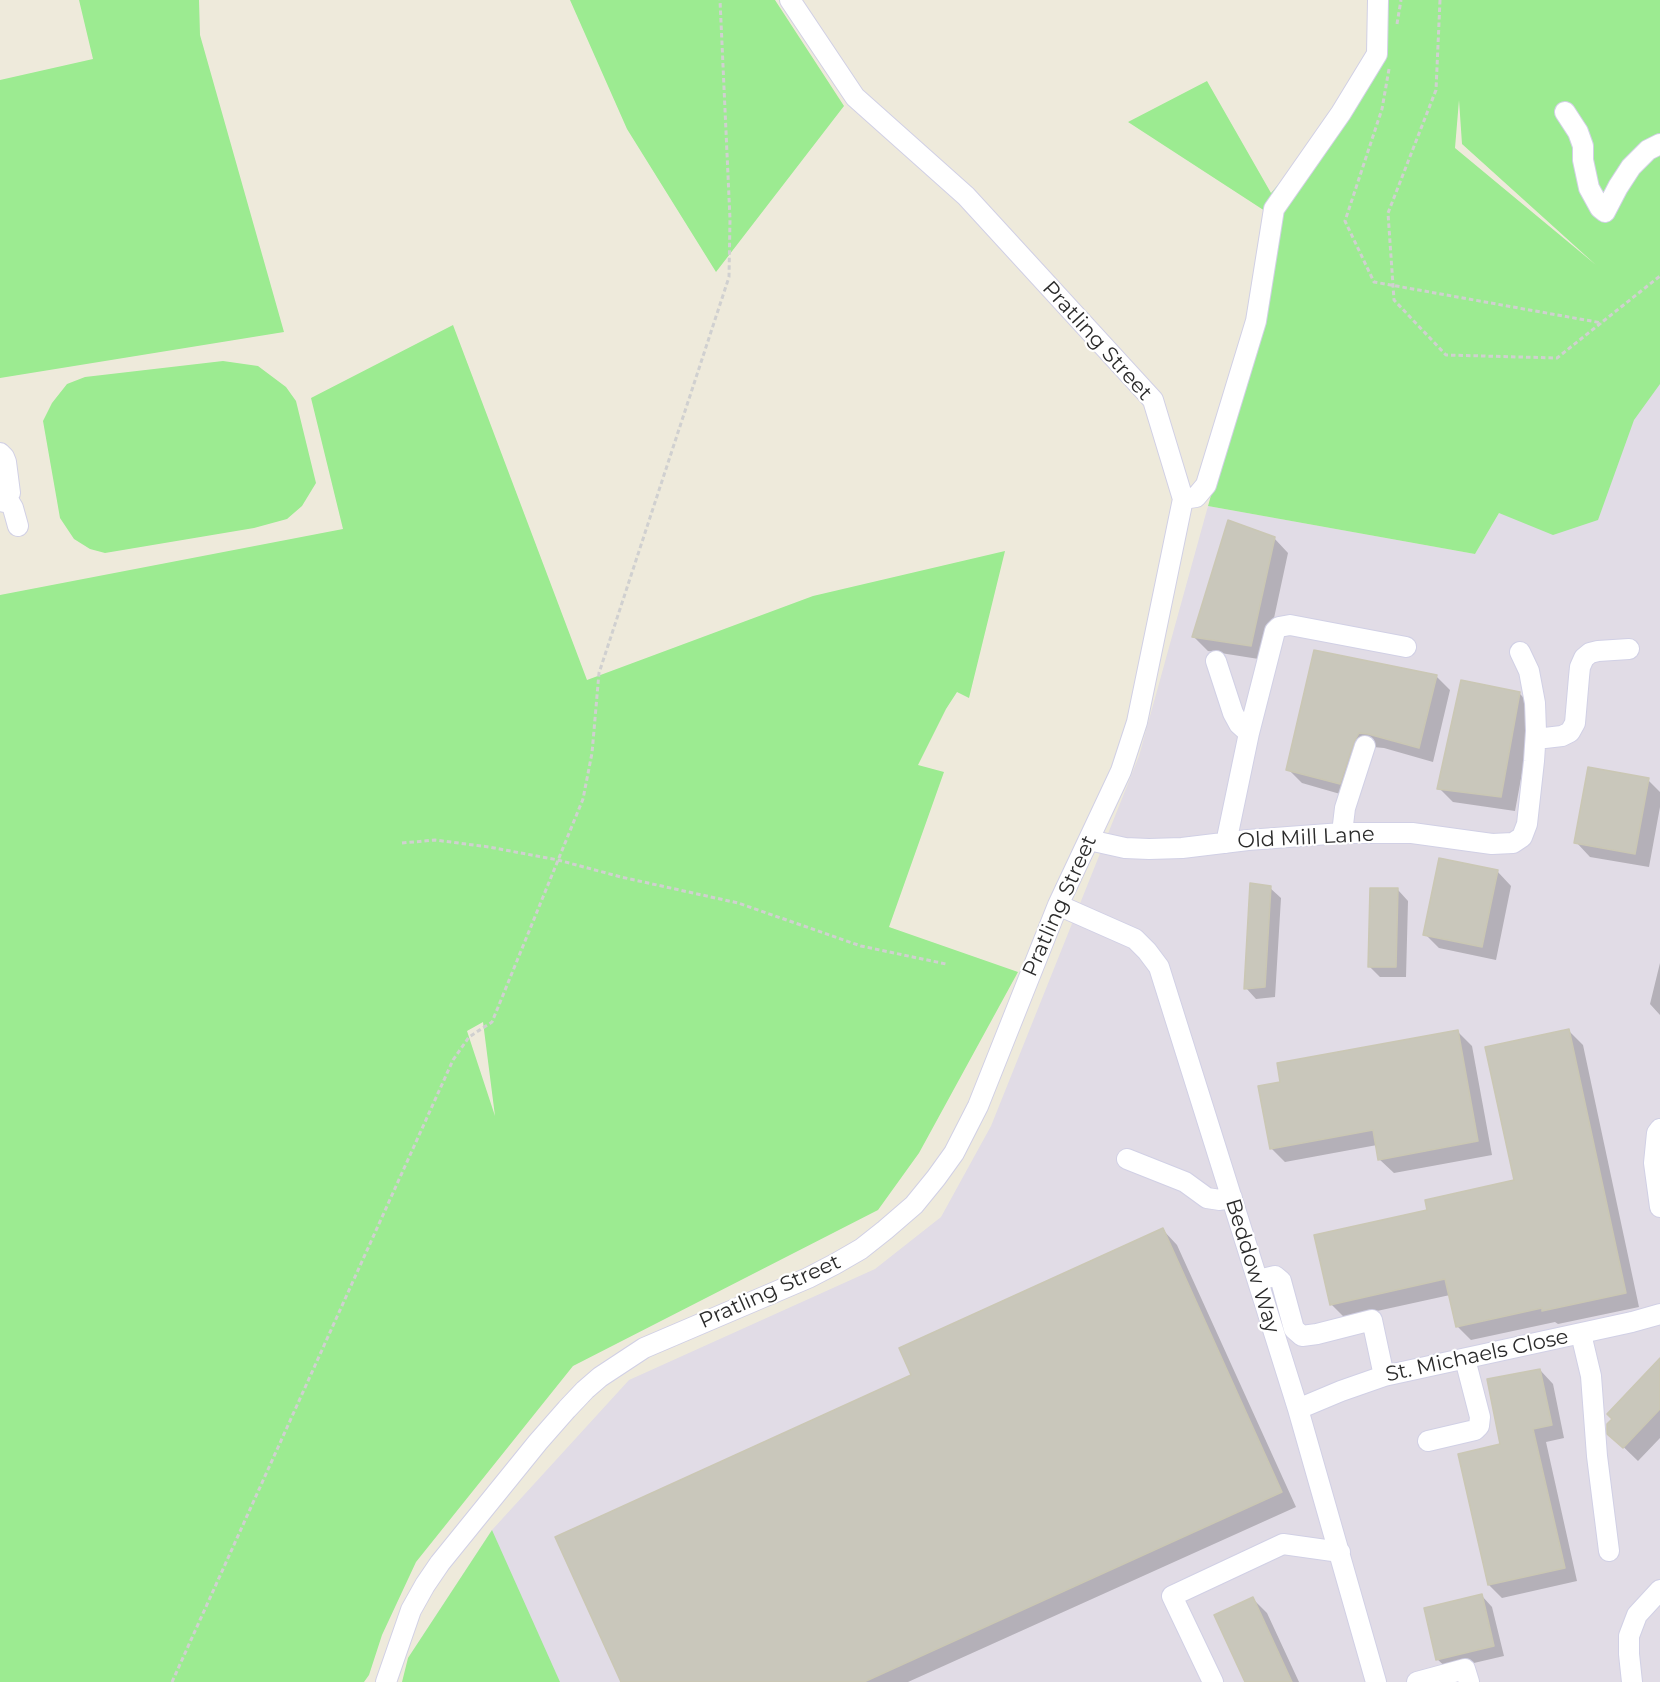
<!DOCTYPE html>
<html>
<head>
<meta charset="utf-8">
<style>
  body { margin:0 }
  canvas { display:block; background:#eeeadb }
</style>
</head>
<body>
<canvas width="1660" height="1682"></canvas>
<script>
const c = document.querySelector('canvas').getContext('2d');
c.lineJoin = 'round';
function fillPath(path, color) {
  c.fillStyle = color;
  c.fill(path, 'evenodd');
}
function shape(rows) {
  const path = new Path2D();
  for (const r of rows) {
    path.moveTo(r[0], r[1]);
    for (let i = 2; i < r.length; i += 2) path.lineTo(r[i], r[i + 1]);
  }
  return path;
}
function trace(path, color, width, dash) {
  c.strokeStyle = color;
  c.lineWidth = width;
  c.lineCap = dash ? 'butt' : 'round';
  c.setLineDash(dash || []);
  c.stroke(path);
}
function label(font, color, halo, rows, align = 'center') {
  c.font = font + ' Montserrat,sans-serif';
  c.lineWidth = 4.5;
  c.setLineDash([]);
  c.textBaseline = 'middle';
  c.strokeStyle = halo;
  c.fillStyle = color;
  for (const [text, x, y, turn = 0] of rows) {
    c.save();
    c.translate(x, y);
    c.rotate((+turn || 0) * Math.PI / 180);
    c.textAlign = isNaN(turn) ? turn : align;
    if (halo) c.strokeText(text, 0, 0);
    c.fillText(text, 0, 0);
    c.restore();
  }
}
const industrial = shape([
  [1660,359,1660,1682,425,1682,408,1658,492,1530,629,1380,875,1269,941,1217,991,1126,1139,756,1208,506,1475,554,1499,513]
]);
const green = shape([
  [79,0,199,0,200,35,284,332,0,378,0,80,93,59],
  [570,0,775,0,844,106,716,272,627,129],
  [1388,0,1660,0,1660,384,1634,420,1598,520,1553,535,1499,513,1475,554,1208,506,1263,313,1265,211,1128,122,1207,81,1271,193,1381,64],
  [1459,100,1462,144,1596,265,1455,148],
  [453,325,587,680,813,596,1005,551,969,698,957,692,946,709,918,765,944,772,889,927,1018,972,919,1153,878,1210,573,1366,416,1562,382,1635,369,1675,364,1682,0,1682,0,595,343,529,311,398],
  [483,1022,495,1116,467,1031],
  [223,361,258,366,286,387,296,401,316,483,302,506,287,519,254,528,105,553,90,549,74,539,60,518,43,421,52,403,67,384,85,377],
  [492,1530,560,1682,402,1682,408,1658]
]);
const shadow = shape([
  [1274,538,1288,553,1265,660,1208,651,1194,637],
  [1436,676,1450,690,1433,762,1384,748,1373,747,1354,798,1302,783,1288,769],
  [1462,682,1520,694,1534,708,1515,811,1453,802,1439,788],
  [1648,780,1660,792,1660,807,1649,867,1590,857,1576,842],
  [1497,871,1511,886,1496,960,1439,948,1425,934],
  [1270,888,1281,898,1275,997,1256,999,1246,988],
  [1398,890,1408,901,1406,977,1380,977,1370,967],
  [1660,963,1660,1015,1650,1004],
  [1568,1030,1583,1045,1639,1307,1558,1324,1555,1322,1471,1340,1457,1326,1450,1295,1345,1318,1331,1304,1429,1211,1516,1181],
  [1458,1032,1472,1046,1492,1155,1394,1173,1379,1159,1377,1145,1285,1162,1271,1148,1282,1083],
  [1163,1230,1177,1245,1296,1507,908,1682,622,1682,913,1376],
  [1660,1361,1660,1438,1638,1461,1609,1433],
  [1540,1370,1553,1384,1564,1438,1546,1442,1577,1581,1502,1598,1489,1585,1502,1446],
  [1482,1596,1492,1607,1504,1656,1448,1669,1437,1659],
  [1253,1599,1267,1613,1299,1682,1246,1682]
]);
const building = shape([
  [1228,520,1275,537,1251,646,1192,637,1228,520],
  [1314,650,1437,675,1419,748,1368,734,1359,733,1354,742,1340,784,1286,770,1314,650],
  [1461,680,1520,692,1501,797,1437,789,1461,680],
  [1588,767,1649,778,1635,854,1574,843,1588,767],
  [1439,858,1498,870,1482,947,1423,935,1439,858],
  [1250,883,1271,886,1265,987,1244,989,1250,883],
  [1370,888,1398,888,1396,967,1368,967,1370,888],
  [1569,1029,1626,1293,1542,1311,1542,1308,1456,1327,1445,1279,1330,1305,1314,1235,1427,1210,1425,1200,1514,1180,1485,1047,1569,1029],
  [1458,1030,1478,1141,1378,1160,1373,1130,1270,1149,1258,1086,1280,1082,1277,1063,1458,1030],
  [1163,1228,1282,1492,864,1682,621,1682,555,1537,911,1375,899,1348,1163,1228],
  [1660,1358,1660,1409,1623,1448,1607,1434,1607,1424,1612,1419,1607,1414,1660,1358],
  [1540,1369,1552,1425,1533,1429,1565,1568,1488,1585,1458,1454,1500,1444,1487,1379,1540,1369],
  [1482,1594,1494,1646,1436,1660,1424,1608,1482,1594],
  [1253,1597,1292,1682,1245,1682,1214,1615,1253,1597]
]);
const path = shape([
  [1440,0,1436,90,1388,213,1394,300,1446,355,1557,358,1660,276],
  [1397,24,1401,0],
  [1389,69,1382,109,1345,221,1374,282,1602,323],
  [402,843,435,840,489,847,558,860,621,877,738,903,861,946,946,964],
  [172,1682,453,1060,469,1037,492,1022,583,799,592,753,599,673,729,277,730,219,720,0]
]);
const minor = shape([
  [1565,112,1578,132,1583,146,1583,160,1589,188,1600,208,1605,212,1618,187,1631,167,1648,150,1660,144],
  [0,453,4,457,6,462,10,493],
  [1183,499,1196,497,1206,485,1256,321,1274,209,1341,113,1377,54,1378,0],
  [0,501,10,503,13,508,18,526],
  [1216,661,1233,713,1239,724,1249,733,1226,843],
  [1249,733,1275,631,1279,627,1290,625,1406,647],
  [1536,739,1562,736,1570,732,1575,723,1579,677,1580,667,1584,658,1590,653,1598,651,1629,649],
  [1342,833,1345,808,1365,746],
  [1089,840,1125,848,1149,849,1182,848,1248,840,1342,833,1412,833,1492,844,1513,843,1522,837,1527,824,1534,761,1536,731,1535,703,1529,671,1520,652],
  [1058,905,1135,939,1147,951,1159,967,1298,1409,1376,1682],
  [1660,1129,1657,1133,1654,1163,1660,1207],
  [1127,1159,1185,1182,1207,1198,1220,1200,1232,1198],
  [1258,1280,1275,1276,1281,1281,1294,1329,1302,1336,1317,1334,1372,1320,1384,1376],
  [1581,1334,1591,1376,1597,1456,1609,1551],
  [1298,1409,1341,1391,1384,1376,1632,1322,1660,1314],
  [1428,1441,1475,1430,1479,1426,1480,1417,1465,1359],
  [386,1682,411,1610,425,1585,440,1563,538,1442,567,1409,585,1390,600,1377,644,1348,808,1278,835,1264,861,1249,885,1230,914,1205,936,1178,954,1153,978,1106,1058,905,1121,771,1137,722,1183,499,1153,400,966,196,855,97,790,0],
  [1213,1682,1172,1596,1283,1544,1340,1552],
  [1417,1682,1465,1669,1469,1682],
  [1632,1682,1629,1654,1629,1636,1637,1615,1660,1590]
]);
const streetNames = [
  ["Pratling Street",1097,341,48],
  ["Old Mill Lane",1306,838,-3],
  ["Pratling Street",1060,906,-66],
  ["Beddow Way",1252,1266,73],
  ["Pratling Street",770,1292,-24],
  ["St. Michaels Close",1477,1356,-12]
];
fillPath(industrial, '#e1dce6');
fillPath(green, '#9ceb91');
fillPath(shadow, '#0003');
fillPath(building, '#c9c7bb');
trace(building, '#cac7b4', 1.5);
trace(minor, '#d1d0e5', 22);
trace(path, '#d0d0d0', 3, [4.5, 3]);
trace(minor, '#fff', 20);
label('21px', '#2b2b2b', '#fff', streetNames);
</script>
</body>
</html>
